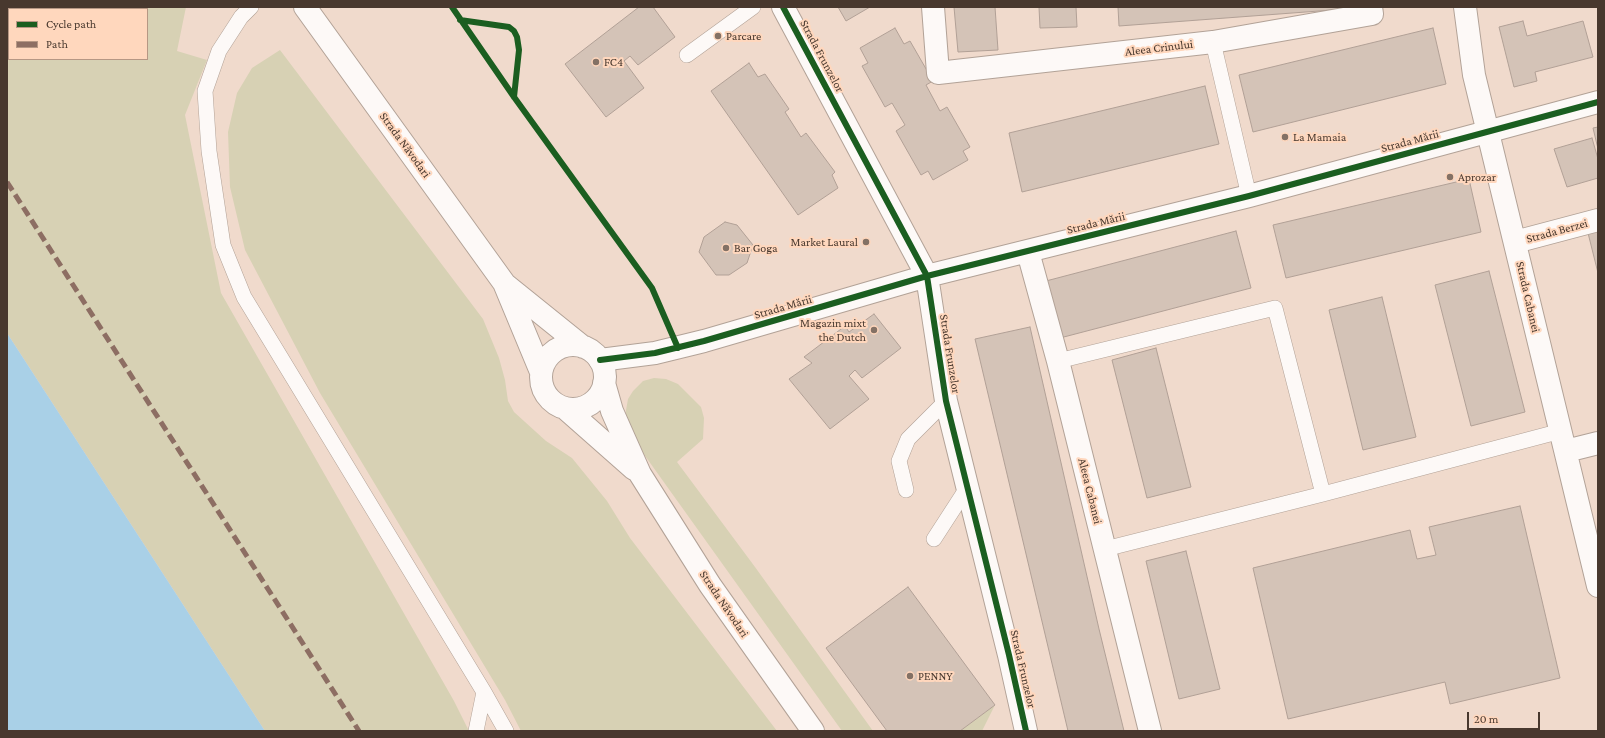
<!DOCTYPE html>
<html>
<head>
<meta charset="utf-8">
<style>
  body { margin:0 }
  #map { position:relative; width:1605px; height:738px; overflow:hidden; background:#f0dacc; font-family:"Crimson Pro",serif }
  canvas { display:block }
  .frame { position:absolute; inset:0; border:8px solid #48382e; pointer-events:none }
  .legend { position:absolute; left:8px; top:8px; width:140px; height:52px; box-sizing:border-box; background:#ffd7bd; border:1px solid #b69784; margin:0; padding:5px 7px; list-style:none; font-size:12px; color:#48382e }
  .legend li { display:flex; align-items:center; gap:8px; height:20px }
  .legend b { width:20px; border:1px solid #b69784 }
  .scale { position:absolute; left:1467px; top:712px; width:73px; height:18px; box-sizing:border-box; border:2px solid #48382e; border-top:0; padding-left:5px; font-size:12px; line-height:14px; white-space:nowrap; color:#48382e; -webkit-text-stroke:3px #ffd7bd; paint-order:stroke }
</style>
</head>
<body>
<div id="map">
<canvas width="1605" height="738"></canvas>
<div class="frame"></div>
<ul class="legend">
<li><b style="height:5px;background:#1b5e20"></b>Cycle path</li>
<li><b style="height:5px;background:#8d6e63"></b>Path</li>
</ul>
<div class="scale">20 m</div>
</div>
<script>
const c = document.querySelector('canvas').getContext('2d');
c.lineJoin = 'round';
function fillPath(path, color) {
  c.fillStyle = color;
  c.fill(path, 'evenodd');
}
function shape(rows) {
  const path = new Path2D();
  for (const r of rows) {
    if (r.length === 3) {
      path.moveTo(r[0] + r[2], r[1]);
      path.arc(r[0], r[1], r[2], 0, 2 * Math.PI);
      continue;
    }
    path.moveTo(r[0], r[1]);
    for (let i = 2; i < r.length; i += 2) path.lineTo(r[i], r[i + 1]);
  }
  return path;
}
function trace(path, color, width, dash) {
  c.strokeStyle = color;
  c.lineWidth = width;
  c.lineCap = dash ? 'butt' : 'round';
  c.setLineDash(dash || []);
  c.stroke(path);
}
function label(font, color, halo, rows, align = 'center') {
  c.font = font + ' "Crimson Pro",serif';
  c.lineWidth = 4;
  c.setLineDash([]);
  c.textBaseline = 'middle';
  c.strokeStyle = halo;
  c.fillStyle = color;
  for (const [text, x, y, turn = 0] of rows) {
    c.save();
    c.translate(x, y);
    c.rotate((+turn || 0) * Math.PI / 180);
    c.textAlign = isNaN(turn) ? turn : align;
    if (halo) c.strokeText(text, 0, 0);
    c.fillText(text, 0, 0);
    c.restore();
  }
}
const green = shape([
  [7,7,186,7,177,51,207,60,185,115,221,293,454,701,469,731,265,731,7,333],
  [9,9,147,9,147,59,9,59],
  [280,50,483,319,499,358,505,380,508,401,514,412,546,441,572,458,607,501,630,538,777,731,521,731,505,700,320,393,245,250,230,187,228,132,237,93,252,68],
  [654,378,666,379,678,384,701,407,704,418,703,439,677,462,755,567,873,731,842,731,638,446,625,416,628,399,633,391,643,381],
  [995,705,982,731,960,731]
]);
const water = shape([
  [7,333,265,731,7,731]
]);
const building = shape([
  [639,7,653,7,675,37,638,65,630,56,624,61,644,88,606,117,565,64,639,7],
  [838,7,870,7,846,21,838,7],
  [954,7,995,7,998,50,958,52,954,7],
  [1039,7,1076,7,1077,27,1040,28,1039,7],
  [1118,7,1359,7,1359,8,1119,26,1118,7],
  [1523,21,1527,36,1583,21,1593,57,1535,72,1537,81,1514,87,1499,27,1523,21],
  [895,28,904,44,910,41,933,81,926,85,940,111,947,107,970,147,963,151,968,160,933,180,928,171,921,175,896,131,905,125,892,103,885,107,862,66,868,63,860,48,895,28],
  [1433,28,1446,84,1253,132,1239,75,1433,28],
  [749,63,758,77,765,74,789,109,785,112,801,137,806,133,835,172,832,175,838,188,798,215,711,91,749,63],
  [1205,86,1219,144,1022,192,1009,133,1205,86],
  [1598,127,1598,149,1593,128,1598,127],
  [1592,138,1598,159,1598,178,1567,187,1554,149,1592,138],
  [1469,179,1481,232,1286,278,1273,225,1469,179],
  [725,222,737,225,753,245,747,263,729,275,716,275,699,252,704,237,725,222],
  [1236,231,1251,288,1060,338,1046,281,1236,231],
  [1598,231,1598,273,1588,233,1598,231],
  [1489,271,1525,412,1471,426,1435,285,1489,271],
  [1382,297,1416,437,1363,450,1329,310,1382,297],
  [874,314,901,348,862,378,855,370,849,376,869,399,830,429,789,379,812,363,804,357,845,326,849,332,874,314],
  [1030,327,1099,629,1124,731,1068,731,975,339,1030,327],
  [1156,348,1191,487,1147,498,1112,360,1156,348],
  [1520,506,1560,678,1450,704,1445,682,1288,719,1253,568,1410,530,1417,559,1436,555,1429,527,1520,506],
  [1186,551,1220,689,1179,699,1146,561,1186,551],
  [908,587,995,705,960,731,887,731,826,648,908,587]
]);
const lane = shape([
  [251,7,241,17,219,51,205,91,209,151,223,245,244,297,484,692,506,731],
  [1213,42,1249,196],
  [687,55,753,7],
  [1058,361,1275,308,1323,494],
  [906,490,899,461,908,439,946,401],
  [934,539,967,488],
  [1105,549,1323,494,1561,431],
  [476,731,484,692]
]);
const street = shape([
  [783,7,927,276,946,401,1009,655,1026,731],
  [933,7,938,73,1213,42,1372,14,1371,7],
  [1465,7,1474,75,1598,586],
  [1515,242,1598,220],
  [1028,252,1058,361,1150,731],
  [600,360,655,353,704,341,927,276,1249,196,1598,102],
  [1566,451,1598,443]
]);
const secondary = shape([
  [305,7,504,283,541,372],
  [506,285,583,347],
  [573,377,32],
  [604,383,612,411,640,474,710,585,813,731],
  [566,409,634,469]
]);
const quiet = shape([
  [7,182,359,731]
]);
const cycleway = shape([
  [452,7,514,97,652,288,678,348],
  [783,7,927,276,946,401,1009,655,1026,731],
  [460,20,509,27,514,31,517,37,519,50,514,97],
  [600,360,655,353,704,341,927,276,1249,196,1598,102]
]);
const markers = [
  [718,36,4,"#837165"],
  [596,62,4,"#837165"],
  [1285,137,4,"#837165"],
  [1450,177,4,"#837165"],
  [866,242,4,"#837165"],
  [726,248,4,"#837165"],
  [874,330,4,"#837165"],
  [910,676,4,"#837165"]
];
const poiNames = [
  ["Parcare",726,36],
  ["FC4",604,62],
  ["La Mamaia",1293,137],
  ["Aprozar",1458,177],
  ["Market Laural",858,242,"right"],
  ["Bar Goga",734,248],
  ["Magazin mixt",866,323,"right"],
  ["the Dutch",866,337,"right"],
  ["PENNY",918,676]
];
const streetNames = [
  ["Aleea Crinului",1159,48,-7],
  ["Strada Frunzelor",822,56,62],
  ["Strada Mării",1410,141,-15],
  ["Strada Năvodari",405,145,54],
  ["Strada Mării",1096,223,-14],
  ["Strada Berzei",1557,231,-15],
  ["Strada Cabanei",1528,297,77],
  ["Strada Mării",783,307,-16],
  ["Strada Frunzelor",950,354,81],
  ["Aleea Cabanei",1090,491,76],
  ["Strada Năvodari",724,604,56],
  ["Strada Frunzelor",1023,669,77]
];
fillPath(green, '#d7d1b4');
fillPath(water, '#a9d0e7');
fillPath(building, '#d4c3b7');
trace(building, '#b1a096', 1);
trace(lane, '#b2a297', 16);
trace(street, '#b2a297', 24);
trace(secondary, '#b2a297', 24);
trace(lane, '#fdf9f7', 15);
trace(street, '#fdf9f7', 22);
trace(secondary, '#fdf9f7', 22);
trace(quiet, '#8d6e63', 5, [10, 5]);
trace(cycleway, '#1b5e20', 6);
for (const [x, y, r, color] of markers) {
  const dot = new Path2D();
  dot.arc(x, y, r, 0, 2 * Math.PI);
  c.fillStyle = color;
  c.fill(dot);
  trace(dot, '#ffd7bd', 1.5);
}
label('12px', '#48382e', '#ffd7bd', poiNames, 'left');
label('12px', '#48382e', '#ffd7bd', streetNames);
</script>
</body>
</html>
